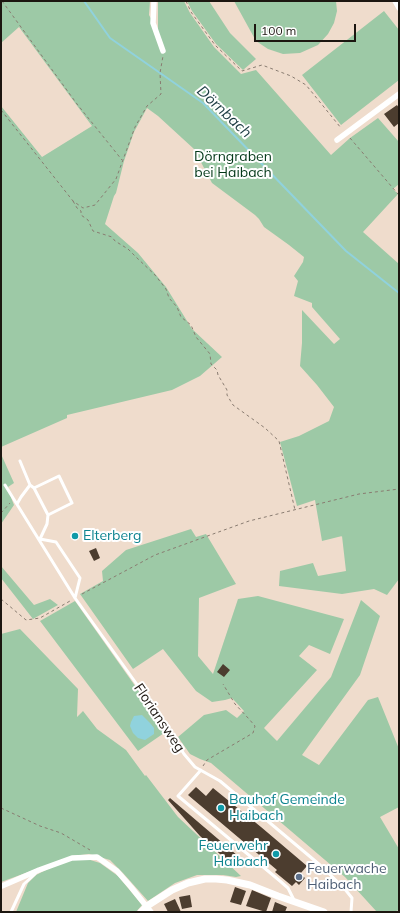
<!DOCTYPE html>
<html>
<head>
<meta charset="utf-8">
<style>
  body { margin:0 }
  #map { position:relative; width:400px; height:913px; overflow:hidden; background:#efdccc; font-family:Mulish,sans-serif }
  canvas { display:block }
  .frame { position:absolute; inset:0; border:2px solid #1c1610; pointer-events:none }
  .scale { position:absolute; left:254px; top:24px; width:102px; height:18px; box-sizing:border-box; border:2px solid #1c1610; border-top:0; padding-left:5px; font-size:12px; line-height:14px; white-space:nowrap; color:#1c1610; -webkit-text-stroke:3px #fff; paint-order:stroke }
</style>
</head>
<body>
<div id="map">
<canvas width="400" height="913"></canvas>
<div class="frame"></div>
<div class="scale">100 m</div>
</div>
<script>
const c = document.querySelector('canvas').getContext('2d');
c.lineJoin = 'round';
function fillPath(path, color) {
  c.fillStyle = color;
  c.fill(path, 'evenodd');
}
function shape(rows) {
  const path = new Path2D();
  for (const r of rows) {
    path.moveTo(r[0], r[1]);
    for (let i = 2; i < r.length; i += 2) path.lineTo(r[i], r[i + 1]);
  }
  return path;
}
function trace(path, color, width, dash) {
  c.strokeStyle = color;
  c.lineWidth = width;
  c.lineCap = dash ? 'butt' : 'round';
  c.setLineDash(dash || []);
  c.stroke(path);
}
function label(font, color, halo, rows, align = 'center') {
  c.font = font + ' Mulish,sans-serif';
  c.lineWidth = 4;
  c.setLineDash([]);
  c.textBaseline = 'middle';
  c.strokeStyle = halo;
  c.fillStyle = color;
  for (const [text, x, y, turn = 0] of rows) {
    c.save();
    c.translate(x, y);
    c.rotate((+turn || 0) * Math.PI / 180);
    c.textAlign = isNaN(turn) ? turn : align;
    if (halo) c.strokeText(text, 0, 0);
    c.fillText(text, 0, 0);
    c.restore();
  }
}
const green = shape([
  [1,1,150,1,149,15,158,31,158,1,184,1,190,13,214,47,241,74,256,70,331,155,350,138,378,118,399,142,399,184,393,189,398,194,363,232,399,264,399,579,387,595,374,589,342,594,279,586,280,571,313,563,318,576,346,571,342,536,346,535,322,541,315,500,297,506,280,442,299,436,329,421,334,407,317,385,300,366,302,343,302,310,334,344,340,339,312,307,312,303,294,296,298,281,294,276,303,262,304,257,289,245,264,227,259,219,255,215,212,183,194,149,158,116,147,108,134,132,124,161,116,193,114,196,105,224,138,253,166,287,192,329,222,357,200,376,172,390,67,415,67,418,1,447,1,106,42,157,92,126,19,27,1,43],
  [187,1,209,1,230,33,256,59,243,70,216,44,192,11],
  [234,1,336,1,337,11,334,23,328,34,318,45,300,53,283,54,268,49,256,41],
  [384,11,399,30,399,80,341,125,302,75],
  [1,454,14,483,8,487,12,500,14,505,1,524],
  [191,529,196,537,206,534,236,584,199,598,198,656,213,674,238,599,258,596,344,619,330,654,309,645,299,656,317,670,264,728,277,741,331,677,361,600,380,616,360,675,302,755,319,765,368,700,378,697,399,749,399,807,380,817,399,849,399,910,396,911,377,912,345,877,211,763,200,759,190,754,178,737,204,715,226,710,237,718,244,711,232,698,225,700,212,702,196,691,163,649,133,669,80,594,103,581,102,571,126,550],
  [1,566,34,605,50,599,58,605,33,619,1,578],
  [75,601,167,731,138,751,40,621],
  [20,629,78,689,77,717,83,711,97,729,126,750,145,776,146,775,178,817,241,876,236,877,223,875,197,875,175,883,148,901,123,873,110,860,89,854,72,856,1,882,1,634],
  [87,859,100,863,118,876,142,905,136,912,16,912,28,883,36,875,56,865,70,860]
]);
const water = shape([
  [142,715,150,723,154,728,154,734,145,740,138,738,133,733,130,726,131,722,134,716]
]);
const stream = shape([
  [84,1,110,38,203,103,346,251,399,293]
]);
const building = shape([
  [397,105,399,108,399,123,394,127,384,114],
  [96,548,100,558,94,561,89,551],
  [223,664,230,670,224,677,217,672],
  [196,787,206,796,213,788,261,827,307,866,300,874,305,878,299,885,296,882,292,886,275,872,277,870,188,795],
  [170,798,238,856,231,864,200,836,168,800],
  [235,887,246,891,241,905,230,902],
  [252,890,271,898,266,912,246,906],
  [190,895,192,907,182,909,179,897],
  [175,899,181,912,168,912,164,904],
  [275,902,287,907,285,912,272,912]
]);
const path = shape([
  [2,1,77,104,122,160],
  [186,1,191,12,215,45,242,71,262,65,291,76,306,85,341,128],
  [1,110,73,201,83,208,95,205,116,179,135,127,147,106,161,94,160,73,163,56],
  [350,138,398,194,399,194],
  [73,201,77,208,81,211,81,215,88,220,93,231,112,237,115,241,128,249,136,257,155,275,166,289,169,298,177,307,181,317,191,325,196,337,210,354,211,364,217,370,218,375,227,390,227,395,233,405,265,428,279,441,295,510],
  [1,513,10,503],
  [82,594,155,555,249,521,359,494,399,489],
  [1,599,26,620,40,618,70,601],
  [203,766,207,760,253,733,255,726,249,719,235,704,223,684],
  [1,808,40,826,61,833,90,850]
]);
const service = shape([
  [20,461,30,485,34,488,48,515,72,503,59,476,34,488],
  [5,485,75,598,161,718,184,754,195,767,220,781,320,865,344,888,352,898,351,912],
  [17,504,21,497,30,485],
  [48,515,47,524,40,539,56,542,80,578,75,598],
  [201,770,178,796,280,881,288,888,294,900],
  [11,912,24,884,35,874]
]);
const minor = shape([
  [154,1,153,23,163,51],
  [395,1,399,8],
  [337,140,399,94],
  [2,886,39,870,72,858,97,857,117,871,131,887,151,912]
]);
const tertiary = shape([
  [141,912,147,906,172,890,188,883,205,879,216,879,227,880,250,885,278,896,324,912]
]);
const markers = [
  [75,536,4,"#0f9aa8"],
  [221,808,4,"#0f9aa8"],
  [276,854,4,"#0f9aa8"],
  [299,877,4,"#5c6f8a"]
];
const parkNames = [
  ["Dörngraben",233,157],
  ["bei Haibach",233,173]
];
const cultureNames = [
  ["Elterberg",83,536],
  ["Bauhof Gemeinde",229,800],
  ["Haibach",229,816],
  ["Feuerwehr",268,846,"right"],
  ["Haibach",268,862,"right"]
];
const streetNames = [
  ["Floriansweg",159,718,56]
];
const serviceNames = [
  ["Feuerwache",307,869],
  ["Haibach",307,885]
];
const waterNames = [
  ["Dörnbach",224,112,43]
];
fillPath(green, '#9dc9a6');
fillPath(water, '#90d2dd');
trace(stream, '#90d2dd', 2);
fillPath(building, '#4c3d2f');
trace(path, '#897c71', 1, [3, 3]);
trace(service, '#fff', 3);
trace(minor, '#fff', 5.5);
trace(tertiary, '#fff', 7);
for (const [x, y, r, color] of markers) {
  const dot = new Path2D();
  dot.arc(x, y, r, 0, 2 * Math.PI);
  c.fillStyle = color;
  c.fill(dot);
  trace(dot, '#fff', 1.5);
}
label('14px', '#023717', '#fff', parkNames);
label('14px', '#0d838f', '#fff', cultureNames, 'left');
label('14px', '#1c1610', '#fff', streetNames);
label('14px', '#4e5e75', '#fff', serviceNames, 'left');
label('italic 15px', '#1a3a40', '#fff', waterNames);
</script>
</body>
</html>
